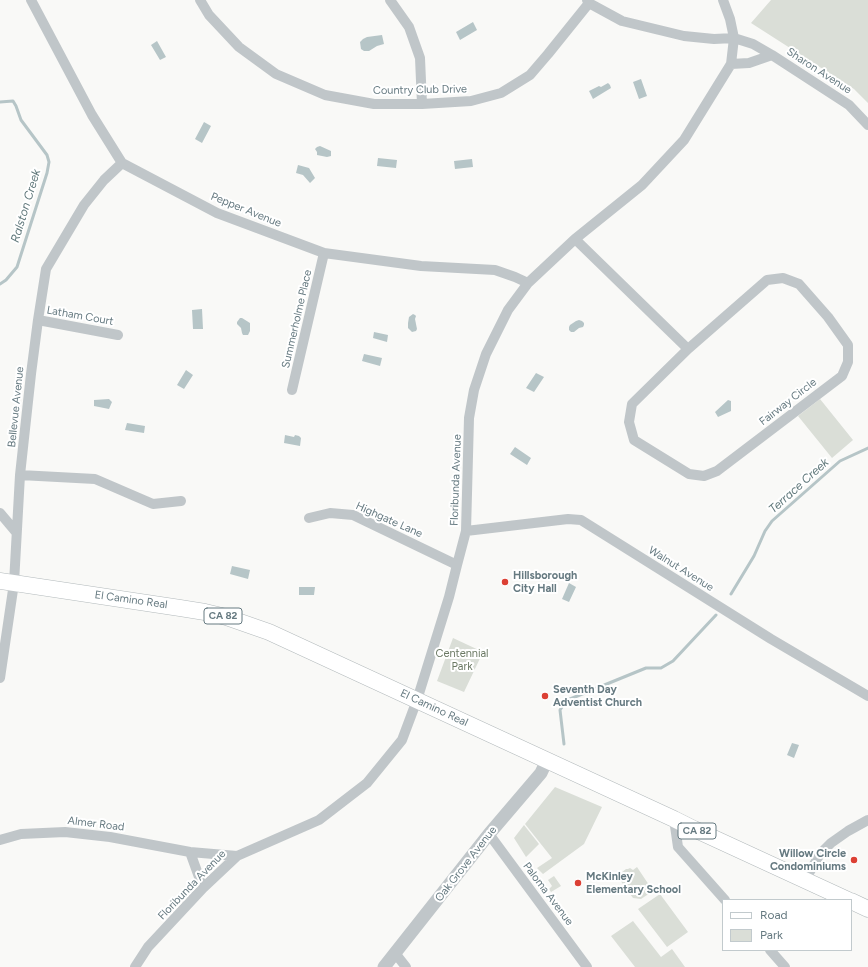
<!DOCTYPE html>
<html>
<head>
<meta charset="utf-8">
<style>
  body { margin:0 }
  #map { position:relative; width:868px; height:967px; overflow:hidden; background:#f9f9f7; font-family:Figtree,sans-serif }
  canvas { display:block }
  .legend { position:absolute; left:722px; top:899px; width:130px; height:52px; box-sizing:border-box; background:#fff; border:1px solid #c2cacd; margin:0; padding:5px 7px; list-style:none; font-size:12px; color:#667a81 }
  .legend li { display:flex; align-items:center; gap:8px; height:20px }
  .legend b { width:20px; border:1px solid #c2cacd }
</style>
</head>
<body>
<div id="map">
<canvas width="868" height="967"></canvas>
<ul class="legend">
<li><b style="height:5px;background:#fff"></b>Road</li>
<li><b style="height:11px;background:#daded7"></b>Park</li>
</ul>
</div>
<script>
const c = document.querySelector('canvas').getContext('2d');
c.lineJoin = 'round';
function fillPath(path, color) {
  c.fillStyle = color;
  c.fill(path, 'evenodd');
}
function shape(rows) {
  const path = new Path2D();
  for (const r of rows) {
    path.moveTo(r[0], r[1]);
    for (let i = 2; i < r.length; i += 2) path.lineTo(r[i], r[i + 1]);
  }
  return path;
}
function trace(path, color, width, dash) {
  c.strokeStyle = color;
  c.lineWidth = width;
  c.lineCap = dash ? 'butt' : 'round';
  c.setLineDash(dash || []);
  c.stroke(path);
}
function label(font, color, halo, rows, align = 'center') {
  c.font = font + ' Figtree,sans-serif';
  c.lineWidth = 4;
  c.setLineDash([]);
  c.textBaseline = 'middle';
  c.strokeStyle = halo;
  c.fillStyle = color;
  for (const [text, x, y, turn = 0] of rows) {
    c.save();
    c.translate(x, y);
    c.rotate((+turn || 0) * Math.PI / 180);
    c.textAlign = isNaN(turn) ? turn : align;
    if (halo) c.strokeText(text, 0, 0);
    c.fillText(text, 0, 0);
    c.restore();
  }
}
const green = shape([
  [771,0,868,0,868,103,854,89,751,23],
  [820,399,853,440,832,458,798,416],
  [453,638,483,652,464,692,437,681],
  [555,787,602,807,584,844,543,874,537,868,552,858,525,824],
  [524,825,539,844,526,857,514,838],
  [637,867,653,891,641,899,633,898,620,880,621,873,626,869,628,869,630,868,633,870],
  [554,876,561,886,551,892,549,889,552,886,548,880],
  [660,894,688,932,667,947,638,909],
  [633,921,661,957,672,949,685,967,635,967,611,936]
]);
const water = shape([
  [473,22,477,30,460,40,456,32],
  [382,35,384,44,377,46,369,51,364,51,361,49,360,42,363,39,367,37],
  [157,41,166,57,160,60,151,45],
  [641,79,647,96,639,99,633,82],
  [608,83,610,85,611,88,593,99,589,91,599,86,601,87],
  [204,122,211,126,202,143,195,139],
  [320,146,331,151,331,156,327,157,317,155,317,152,315,149,317,147],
  [378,158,397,160,396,168,377,166],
  [472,159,473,167,455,169,454,161],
  [298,165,309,168,315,178,310,183,303,175,296,173],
  [202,309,203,329,193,329,192,310],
  [413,314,415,315,416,316,415,319,417,329,416,331,412,332,408,328,408,323,409,317],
  [240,318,242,318,250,323,250,331,248,335,243,335,242,333,241,328,237,324,237,322],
  [579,320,582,321,584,323,584,325,583,327,579,328,574,332,571,332,569,330,569,327,570,325,576,321],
  [374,332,388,335,387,342,373,338],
  [364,354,382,358,380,366,362,361],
  [186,370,193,375,184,389,177,385],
  [536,373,544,377,534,392,526,388],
  [109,399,112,402,109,409,94,406,94,400],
  [728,400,731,401,731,411,718,417,715,412],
  [127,423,145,426,144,433,125,430],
  [285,435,294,437,295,435,299,436,301,438,300,446,284,443],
  [515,447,531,458,527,465,510,454],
  [232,566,250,570,248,579,230,574],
  [569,583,576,587,569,602,562,599],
  [299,587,315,587,314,595,299,595],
  [792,743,799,745,794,758,787,755]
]);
const stream = shape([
  [0,102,13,101,16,106,21,120,47,155,49,162,47,173,17,267,6,280,0,284],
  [731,594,754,556,765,531,772,521,840,461,868,448],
  [564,744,560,710,564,704,570,699,646,668,661,668,673,661,716,615]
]);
const minor = shape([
  [31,0,92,115,122,163,217,213,324,253,421,266,495,270,515,277,528,283],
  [200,0,209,15,239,47,276,74,325,95,374,104,422,104,471,101,501,93,530,75,548,54,589,3],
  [390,0,409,27,420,58,422,104],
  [587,0,589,3,622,21,684,36,714,39,734,38,753,44,772,55,849,105,868,125],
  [731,64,749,63,772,55],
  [575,239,688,349],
  [783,278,799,284,828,317,848,345,848,362,842,376,717,471,704,476,689,474,634,440,629,422,632,404,688,349,767,280,783,278],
  [38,320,118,335],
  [292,390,324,253],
  [20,475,95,479,153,504,181,501],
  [0,513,16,532],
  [309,518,330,513,353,515,457,565],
  [466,531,568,519,581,520,771,639,868,696],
  [0,678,14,583,20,475,31,374,38,320,46,269,84,205,104,180,122,163],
  [674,819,678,847,725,900],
  [489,834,587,967],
  [0,840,21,834,65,832,110,837,190,852,237,856],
  [190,852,203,888],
  [805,880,820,854,831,843,848,831,868,820],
  [770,950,785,967],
  [395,953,406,967],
  [135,967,148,947,203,888,237,856,319,820,367,783,402,740,417,700,449,597,457,565,466,531,469,418,474,390,486,354,508,310,528,283,575,239,642,185,684,140,731,64,734,38,730,19,723,0]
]);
const tertiary = shape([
  [384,967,489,834,541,773,547,760]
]);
const primary = shape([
  [0,581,180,608,205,612,226,617,269,632,674,819,694,829,848,900],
  [851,901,868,909]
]);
const markers = [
  [505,582,4,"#dc4034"],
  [545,696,4,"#dc4034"],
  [854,860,4,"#dc4034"],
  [578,883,4,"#dc4034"]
];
const shields = [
  [223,616,38],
  [697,831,38]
];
const shieldNames = [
  ["CA 82",223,616],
  ["CA 82",697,831]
];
const streetNames = [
  ["Sharon Avenue",819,71,33],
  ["Country Club Drive",420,90,-1],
  ["Pepper Avenue",246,210,22],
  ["Latham Court",80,316,10],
  ["Summerholme Place",297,319,-77],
  ["Fairway Circle",788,402,-38],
  ["Bellevue Avenue",16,407,-84],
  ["Floribunda Avenue",456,480,-88],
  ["Highgate Lane",389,520,24],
  ["Walnut Avenue",681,569,32],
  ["El Camino Real",131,600,8],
  ["El Camino Real",434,708,25],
  ["Almer Road",96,824,7],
  ["Oak Grove Avenue",466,864,-52],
  ["Floribunda Avenue",192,885,-46],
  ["Paloma Avenue",548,894,53]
];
const poiNames = [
  ["Hillsborough",513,576],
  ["City Hall",513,589],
  ["Seventh Day",553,690],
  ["Adventist Church",553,703],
  ["Willow Circle",846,854,"right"],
  ["Condominiums",846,867,"right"],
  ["McKinley",586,877],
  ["Elementary School",586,890]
];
const parkNames = [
  ["Centennial",462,654],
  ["Park",462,667]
];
const waterNames = [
  ["Ralston Creek",26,206,-73],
  ["Terrace Creek",799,486,-42]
];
fillPath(green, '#daded7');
fillPath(water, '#b6c5c7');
trace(stream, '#b6c5c7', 3);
trace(primary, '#b2b9bb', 17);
trace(minor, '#c0c6c9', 10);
trace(tertiary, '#c0c6c9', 13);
trace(primary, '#fff', 16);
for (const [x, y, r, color] of markers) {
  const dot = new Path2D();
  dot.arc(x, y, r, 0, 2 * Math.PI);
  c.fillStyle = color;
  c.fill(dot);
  trace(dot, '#fff', 1.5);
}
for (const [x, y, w] of shields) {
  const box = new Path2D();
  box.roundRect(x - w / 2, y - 8, w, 16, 3);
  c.fillStyle = '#fff';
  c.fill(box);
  trace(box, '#667a81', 1);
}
label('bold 10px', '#667a81', null, shieldNames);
label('11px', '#667a81', '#fff', streetNames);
label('bold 11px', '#667a81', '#fff', poiNames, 'left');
label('11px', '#6b7964', '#fff', parkNames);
label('italic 12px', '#60787b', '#fff', waterNames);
</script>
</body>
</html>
